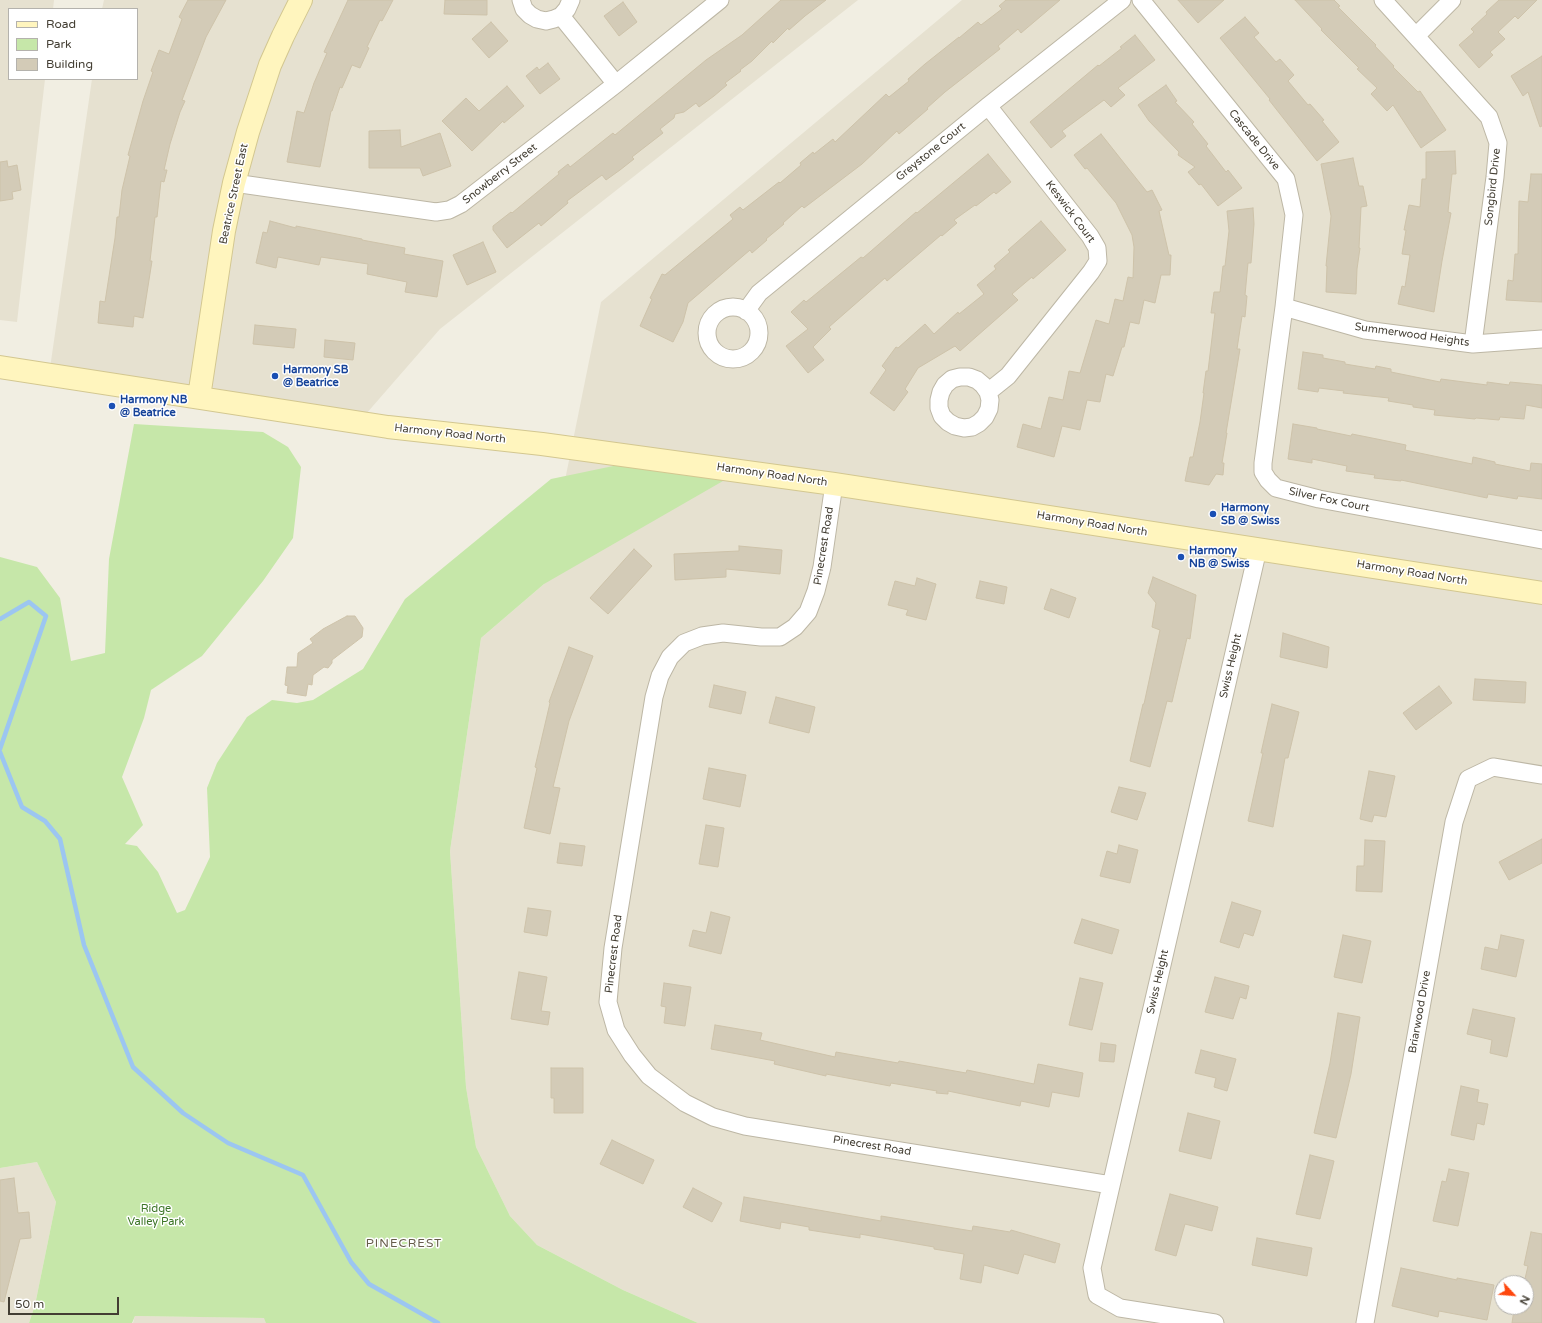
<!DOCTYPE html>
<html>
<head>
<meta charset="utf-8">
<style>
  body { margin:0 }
  #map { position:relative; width:1542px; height:1323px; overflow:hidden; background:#f1eee2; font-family:"Varela Round",sans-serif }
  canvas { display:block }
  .legend { position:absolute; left:8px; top:8px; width:130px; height:72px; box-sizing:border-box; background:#fff; border:1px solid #b4b2ad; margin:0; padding:5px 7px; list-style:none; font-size:12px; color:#433e33 }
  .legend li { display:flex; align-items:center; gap:8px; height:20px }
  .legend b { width:20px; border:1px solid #b4b2ad }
  .north { position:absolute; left:1494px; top:1275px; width:40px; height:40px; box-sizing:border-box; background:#fff; border:1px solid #b4b2ad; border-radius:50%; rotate:116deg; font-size:11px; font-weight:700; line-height:16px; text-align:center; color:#433e33 }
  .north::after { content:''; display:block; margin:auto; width:14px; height:18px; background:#fe470d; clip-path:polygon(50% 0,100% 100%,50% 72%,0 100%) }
  .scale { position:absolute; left:8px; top:1297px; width:111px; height:18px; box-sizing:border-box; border:2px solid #433e33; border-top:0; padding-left:5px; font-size:12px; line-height:14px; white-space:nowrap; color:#433e33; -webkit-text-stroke:3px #fff; paint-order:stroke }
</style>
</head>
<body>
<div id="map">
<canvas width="1542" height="1323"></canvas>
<ul class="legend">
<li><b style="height:5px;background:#fff5be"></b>Road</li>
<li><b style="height:11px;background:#c6e7a9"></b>Park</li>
<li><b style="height:11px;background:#d3cbb7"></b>Building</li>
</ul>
<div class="north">N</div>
<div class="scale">50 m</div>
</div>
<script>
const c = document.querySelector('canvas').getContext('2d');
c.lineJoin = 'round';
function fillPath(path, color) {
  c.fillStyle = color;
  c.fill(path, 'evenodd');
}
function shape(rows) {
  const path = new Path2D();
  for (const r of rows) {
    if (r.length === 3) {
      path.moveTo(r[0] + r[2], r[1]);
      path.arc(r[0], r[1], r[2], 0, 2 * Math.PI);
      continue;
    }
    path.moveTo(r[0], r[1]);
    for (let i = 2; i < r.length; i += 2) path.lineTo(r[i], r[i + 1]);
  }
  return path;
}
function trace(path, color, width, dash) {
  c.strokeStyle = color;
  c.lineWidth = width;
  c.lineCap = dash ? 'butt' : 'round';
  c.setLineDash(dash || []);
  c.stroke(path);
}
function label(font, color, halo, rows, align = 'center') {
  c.font = font + ' "Varela Round",sans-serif';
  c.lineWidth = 3;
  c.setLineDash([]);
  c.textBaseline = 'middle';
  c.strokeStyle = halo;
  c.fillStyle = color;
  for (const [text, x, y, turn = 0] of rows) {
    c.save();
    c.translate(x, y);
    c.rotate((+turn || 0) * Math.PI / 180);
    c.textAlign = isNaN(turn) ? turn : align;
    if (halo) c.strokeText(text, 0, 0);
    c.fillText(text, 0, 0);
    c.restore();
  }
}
const residential = shape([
  [0,0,54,0,53,9,9,9,9,79,45,79,17,322,0,320],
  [104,0,858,0,440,329,359,422,49,375,92,79,137,79,137,9,102,9],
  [962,0,1542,0,1542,1323,698,1323,623,1290,537,1245,510,1216,476,1147,466,1087,450,851,481,638,544,584,601,302],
  [1502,1283,1526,1283,1526,1307,1502,1307],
  [37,1162,56,1202,35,1305,29,1323,0,1323,0,1168],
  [135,1316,273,1318,277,1323,133,1323]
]);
const green = shape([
  [134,424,263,432,288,447,301,467,293,538,263,581,202,656,151,690,144,718,122,777,143,825,125,844,137,846,158,872,177,913,185,910,210,857,207,788,217,763,247,717,272,700,297,703,313,700,363,669,405,599,551,479,666,455,723,481,544,584,481,638,450,851,466,1087,476,1147,510,1216,537,1245,623,1290,698,1323,266,1323,264,1318,135,1316,132,1323,29,1323,35,1305,56,1202,37,1162,0,1168,0,557,37,567,60,598,71,661,105,653,109,559]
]);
const stream = shape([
  [0,619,29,602,46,616,0,749],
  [0,752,22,807,45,821,60,839,84,945,133,1067,183,1113,228,1143,303,1175,351,1262,369,1284,438,1323]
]);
const building = shape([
  [188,0,226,0,206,37,182,100,185,101,180,112,170,144,164,170,167,170,164,182,161,181,157,217,155,217,150,261,152,261,143,318,134,316,133,327,98,323,100,301,105,302,115,238,117,217,119,217,122,190,130,156,128,155,143,101,153,72,151,71,159,50,169,54,182,19,179,17,188,0],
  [348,0,393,0,382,21,380,20,367,47,369,48,360,68,352,65,342,88,340,87,332,111,331,111,320,167,287,162,297,111,304,113,314,83,327,53,324,52,348,0],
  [445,0,487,0,487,15,444,14,445,0],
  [781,0,826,0,805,16,789,30,788,28,773,43,772,41,752,61,740,70,741,71,725,83,727,85,714,96,699,107,696,103,684,112,675,114,674,118,660,129,663,133,632,157,634,159,620,170,606,180,602,175,567,201,568,203,541,226,539,223,507,248,493,230,493,226,511,212,512,213,559,174,558,172,568,164,570,167,613,133,615,135,706,60,742,35,781,0],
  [1006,0,1060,0,1021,33,1018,29,998,46,1000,49,945,92,927,108,928,109,899,134,897,131,862,164,804,208,802,206,783,223,784,224,766,239,767,240,752,253,750,250,688,303,683,322,673,342,640,326,652,299,650,298,662,274,665,275,733,219,730,215,740,207,743,210,779,182,780,183,801,165,800,163,813,152,814,154,833,139,835,142,886,94,889,97,909,81,908,79,925,64,959,37,959,38,978,22,981,25,1002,9,999,6,1006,0],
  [1178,0,1224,0,1198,23,1178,0],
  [1295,0,1334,0,1340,6,1338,7,1376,45,1375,46,1394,66,1393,67,1418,92,1420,91,1446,130,1421,148,1393,105,1387,111,1371,94,1377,88,1357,69,1359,68,1321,30,1322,29,1295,0],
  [1499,0,1537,0,1518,19,1515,16,1498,32,1505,39,1490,52,1493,55,1479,68,1459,45,1474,32,1471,29,1487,14,1486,12,1499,0],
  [623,2,637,22,619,36,604,16,623,2],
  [1245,17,1259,33,1254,37,1276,62,1280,59,1294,75,1288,81,1308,105,1310,104,1324,120,1322,121,1339,142,1317,161,1269,100,1270,99,1220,38,1245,17],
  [491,22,508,41,489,58,472,39,491,22],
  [1135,35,1155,60,1118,88,1125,95,1111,107,1104,100,1062,131,1066,136,1051,148,1030,122,1098,65,1099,66,1122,48,1120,47,1135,35],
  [1542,56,1542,126,1540,127,1528,92,1523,96,1511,76,1542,56],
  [548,63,560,79,540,94,526,76,537,67,539,70,548,63],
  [1166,85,1177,101,1175,102,1194,122,1192,124,1208,144,1206,146,1226,172,1228,170,1242,188,1218,206,1201,184,1199,185,1188,172,1195,167,1178,155,1179,152,1149,121,1138,105,1166,85],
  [507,86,524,106,504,123,503,121,472,151,442,121,466,98,479,111,507,86],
  [400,130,401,147,440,133,451,166,423,176,420,168,369,168,369,131,400,130],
  [1101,134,1147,192,1152,190,1162,210,1159,211,1169,255,1171,255,1170,275,1161,275,1155,303,1144,300,1139,324,1130,322,1124,347,1122,347,1113,376,1106,374,1100,402,1087,400,1080,430,1062,426,1054,457,1017,447,1023,424,1041,429,1049,397,1063,400,1069,371,1080,373,1096,320,1109,324,1115,299,1123,301,1128,277,1133,278,1134,247,1132,235,1116,203,1087,168,1085,169,1074,155,1101,134],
  [1455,151,1456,174,1452,174,1448,212,1451,213,1442,261,1434,312,1398,304,1402,286,1405,287,1410,255,1402,254,1406,230,1404,230,1409,205,1420,207,1422,179,1426,179,1426,152,1455,151],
  [988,154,1011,182,996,194,994,192,976,206,975,205,954,220,957,223,942,236,941,235,887,281,885,278,829,327,831,329,813,347,824,360,808,373,786,346,808,329,791,312,804,300,806,302,861,257,863,258,916,212,917,213,988,154],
  [1353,158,1359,186,1363,186,1367,206,1361,207,1359,248,1360,248,1357,269,1356,294,1326,292,1327,266,1326,266,1331,216,1321,164,1353,158],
  [7,161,8,167,17,165,21,190,12,192,13,199,0,201,0,162,7,161],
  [1531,174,1542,174,1542,302,1506,300,1508,280,1513,281,1515,254,1518,254,1519,201,1528,202,1531,174],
  [1253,208,1254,224,1251,263,1248,263,1245,295,1247,296,1245,317,1242,316,1237,349,1240,349,1226,433,1227,433,1222,463,1224,463,1223,475,1216,474,1209,485,1185,481,1190,457,1193,457,1200,422,1204,393,1203,393,1206,371,1208,371,1215,313,1211,313,1214,292,1220,292,1223,266,1225,266,1229,231,1227,211,1253,208],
  [270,221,296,228,296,226,362,239,362,240,405,248,404,254,443,261,437,297,405,292,407,282,367,274,368,264,321,257,319,265,278,257,276,268,256,263,263,232,267,233,270,221],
  [1041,221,1066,250,1033,279,1032,277,1012,294,1018,300,960,351,955,346,918,368,905,389,908,392,894,411,870,393,886,370,882,366,896,347,898,348,925,324,934,334,958,312,959,314,984,294,977,285,996,269,994,266,1010,252,1008,250,1041,221],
  [483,242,496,272,467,285,453,255,483,242],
  [255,325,296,329,294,348,253,344,255,325],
  [325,340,355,343,353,360,324,357,325,340],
  [1303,352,1323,355,1323,358,1345,362,1345,364,1375,369,1376,366,1391,369,1391,372,1440,382,1441,379,1487,385,1487,382,1509,385,1510,382,1542,385,1542,408,1526,405,1524,419,1500,417,1499,420,1476,418,1475,419,1434,415,1435,410,1413,407,1413,405,1388,401,1389,398,1343,393,1344,391,1319,388,1318,392,1298,389,1303,352],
  [1293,424,1317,428,1317,429,1351,436,1352,434,1377,439,1406,445,1405,450,1472,464,1473,457,1495,462,1495,464,1530,471,1531,463,1542,464,1542,499,1518,496,1517,499,1488,494,1487,498,1401,480,1401,481,1374,478,1375,475,1346,471,1347,466,1312,459,1312,463,1288,459,1293,424],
  [739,546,782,550,780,574,726,569,726,577,675,580,674,554,739,551,739,546],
  [634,549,652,566,608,614,590,598,634,549],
  [1153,577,1196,595,1190,639,1187,638,1172,702,1167,701,1150,767,1130,761,1143,704,1144,704,1160,630,1152,627,1156,603,1148,593,1153,577],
  [917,578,936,584,926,620,906,615,908,610,888,605,895,581,915,586,917,578],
  [980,581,1007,587,1004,604,976,598,980,581],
  [1051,589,1076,598,1069,618,1044,609,1051,589],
  [347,616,355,616,363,628,362,637,332,660,332,663,328,668,324,667,313,675,312,685,308,684,306,696,287,693,288,686,285,685,287,667,297,667,298,653,313,643,310,639,323,629,347,616],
  [1283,633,1329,647,1327,668,1280,657,1283,633],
  [569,647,593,656,569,721,553,787,560,788,550,834,524,828,537,768,535,767,550,703,549,702,569,647],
  [1475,679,1526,682,1525,703,1473,700,1475,679],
  [714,685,746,692,741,714,709,707,714,685],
  [1439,686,1452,703,1416,730,1403,713,1439,686],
  [776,697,815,707,809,733,769,723,776,697],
  [1272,704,1299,712,1288,758,1285,758,1273,827,1248,821,1263,753,1261,753,1272,704],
  [709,768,746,775,740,807,703,799,709,768],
  [1369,771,1395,776,1386,817,1374,815,1372,822,1360,819,1369,771],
  [1119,787,1146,793,1137,820,1111,812,1119,787],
  [706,825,724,828,718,867,699,864,706,825],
  [1542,839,1542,863,1509,880,1499,862,1542,839],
  [1365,840,1385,841,1382,892,1356,891,1357,866,1364,866,1365,840],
  [560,843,585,846,582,866,557,863,560,843],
  [1119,845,1138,850,1130,883,1100,876,1107,851,1117,854,1119,845],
  [1232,902,1261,911,1253,936,1244,933,1239,948,1220,942,1232,902],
  [528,908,551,911,547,936,524,932,528,908],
  [711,912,730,917,721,954,689,946,693,930,706,933,711,912],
  [1082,919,1119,930,1112,954,1074,943,1082,919],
  [1343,935,1371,941,1362,983,1334,977,1343,935],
  [1501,935,1524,940,1516,977,1481,969,1485,947,1498,950,1501,935],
  [519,972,547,977,541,1011,550,1012,548,1025,511,1019,519,972],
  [1215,977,1249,986,1246,999,1240,997,1233,1019,1205,1012,1215,977],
  [1080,978,1103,983,1092,1030,1069,1025,1080,978],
  [664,983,691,987,685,1026,664,1023,666,1007,661,1006,664,983],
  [1473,1009,1515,1018,1507,1057,1490,1053,1492,1040,1467,1034,1473,1009],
  [1338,1013,1360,1017,1351,1074,1336,1138,1314,1133,1330,1063,1338,1013],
  [715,1025,762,1033,760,1040,835,1057,836,1052,898,1063,899,1061,966,1073,967,1070,1034,1084,1038,1064,1083,1073,1079,1097,1052,1092,1049,1107,1021,1101,1020,1106,948,1091,948,1094,936,1093,937,1091,891,1083,890,1086,826,1074,826,1076,774,1064,775,1061,711,1049,715,1025],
  [1101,1043,1116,1045,1114,1062,1099,1061,1101,1043],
  [1201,1050,1236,1059,1227,1091,1214,1087,1216,1078,1195,1073,1201,1050],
  [551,1068,583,1068,583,1113,554,1113,554,1098,551,1098,551,1068],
  [1461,1086,1479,1090,1477,1102,1488,1104,1484,1125,1477,1123,1474,1140,1451,1135,1461,1086],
  [1188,1113,1220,1121,1211,1159,1179,1151,1188,1113],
  [612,1140,654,1160,643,1184,600,1164,612,1140],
  [1310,1155,1334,1161,1320,1219,1296,1214,1310,1155],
  [1449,1169,1469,1173,1458,1226,1433,1221,1442,1181,1446,1182,1449,1169],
  [14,1178,18,1213,29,1212,31,1238,20,1239,4,1302,0,1301,0,1180,14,1178],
  [693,1188,722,1203,712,1222,683,1207,693,1188],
  [1170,1194,1218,1207,1212,1231,1185,1224,1176,1256,1155,1250,1170,1194],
  [744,1197,881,1221,881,1216,972,1231,973,1226,1010,1232,1011,1230,1060,1244,1055,1263,1024,1254,1018,1274,984,1265,981,1283,960,1279,964,1254,934,1249,934,1247,860,1234,860,1238,809,1230,809,1227,781,1222,780,1229,740,1221,744,1197],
  [1531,1232,1542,1234,1542,1323,1512,1323,1514,1310,1526,1312,1526,1283,1524,1283,1528,1266,1524,1265,1531,1232],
  [1257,1238,1312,1248,1307,1276,1252,1265,1257,1238],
  [1401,1268,1457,1280,1457,1278,1494,1285,1487,1320,1439,1311,1438,1317,1392,1306,1401,1268]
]);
const street = shape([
  [521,0,524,9,530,15,537,19,546,21,554,19,561,16,567,9,571,0],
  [1141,0,1286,179,1294,215,1284,307,1263,463,1263,472,1268,480,1276,488,1319,499,1542,540],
  [1383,0,1489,117,1498,143,1495,177,1473,344],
  [561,16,616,84],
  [1416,36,1452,0],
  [988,106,1090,236,1097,248,1098,261,1091,272,1008,376,988,392,990,400,989,409,985,417,979,423,972,427,964,428,955,426,948,422,942,416,939,408,939,400,941,392,945,385,952,379,960,377,969,377,977,380,983,385,988,392],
  [234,183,436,212,449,210,461,204,616,84,720,0],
  [1284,307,1365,330,1473,344,1542,339],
  [733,333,26],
  [746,311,759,293,988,106,1122,0],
  [834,484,822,567,816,591,808,612,795,627,780,637,761,637,723,633,702,636,684,643,670,657,660,676,654,697,613,948,608,1002,616,1030,632,1055,649,1076,685,1103,713,1117,745,1126,1111,1185],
  [1215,1323,1120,1308,1097,1295,1092,1268,1258,549],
  [1365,1323,1454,822,1468,779,1493,767,1542,775]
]);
const secondary = shape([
  [0,367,388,427,542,444,834,484,1542,593],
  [199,397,224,231,234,183,248,132,270,65,283,36,301,0]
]);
const markers = [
  [275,376,4,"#1a4fb4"],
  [112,406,4,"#1a4fb4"],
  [1213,514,4,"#1a4fb4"],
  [1181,557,4,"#1a4fb4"]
];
const streetNames = [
  ["Cascade Drive",1254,140,51],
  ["Greystone Court",931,152,-39],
  ["Snowberry Street",500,174,-38],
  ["Songbird Drive",1493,187,-84],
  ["Beatrice Street East",234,194,-78],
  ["Keswick Court",1070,212,53],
  ["Summerwood Heights",1412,335,8],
  ["Harmony Road North",450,434,6],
  ["Harmony Road North",772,475,8],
  ["Silver Fox Court",1329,500,12],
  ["Harmony Road North",1092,524,9],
  ["Pinecrest Road",824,546,-81],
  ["Harmony Road North",1412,573,9],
  ["Swiss Height",1231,666,-77],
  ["Pinecrest Road",614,954,-83],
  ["Swiss Height",1158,982,-77],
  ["Briarwood Drive",1420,1012,-80],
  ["Pinecrest Road",872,1146,9]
];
const transitNames = [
  ["Harmony SB",283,370],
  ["@ Beatrice",283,383],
  ["Harmony NB",120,400],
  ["@ Beatrice",120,413],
  ["Harmony",1221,508],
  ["SB @ Swiss",1221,521],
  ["Harmony",1189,551],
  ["NB @ Swiss",1189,564]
];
const parkNames = [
  ["Ridge",156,1209],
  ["Valley Park",156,1222]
];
const neighbourhoodNames = [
  ["PINECREST",404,1244]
];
fillPath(residential, '#e6e1d0');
fillPath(green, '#c6e7a9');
trace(stream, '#9cc6f1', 4.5);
fillPath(building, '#d3cbb7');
trace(building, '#cec3aa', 1);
trace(street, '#bdb7a5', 19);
trace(secondary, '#d3c790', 24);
trace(street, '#fff', 17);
trace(secondary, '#fff5be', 22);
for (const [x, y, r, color] of markers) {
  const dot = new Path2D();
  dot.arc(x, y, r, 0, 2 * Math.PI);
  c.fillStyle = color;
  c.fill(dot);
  trace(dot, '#fff', 1.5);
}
label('11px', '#433e33', '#fff', streetNames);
label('bold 11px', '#164399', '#fff', transitNames, 'left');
label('11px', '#3c7526', '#fff', parkNames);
c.letterSpacing = '1px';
label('12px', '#665d4a', '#fff', neighbourhoodNames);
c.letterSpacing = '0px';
</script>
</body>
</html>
